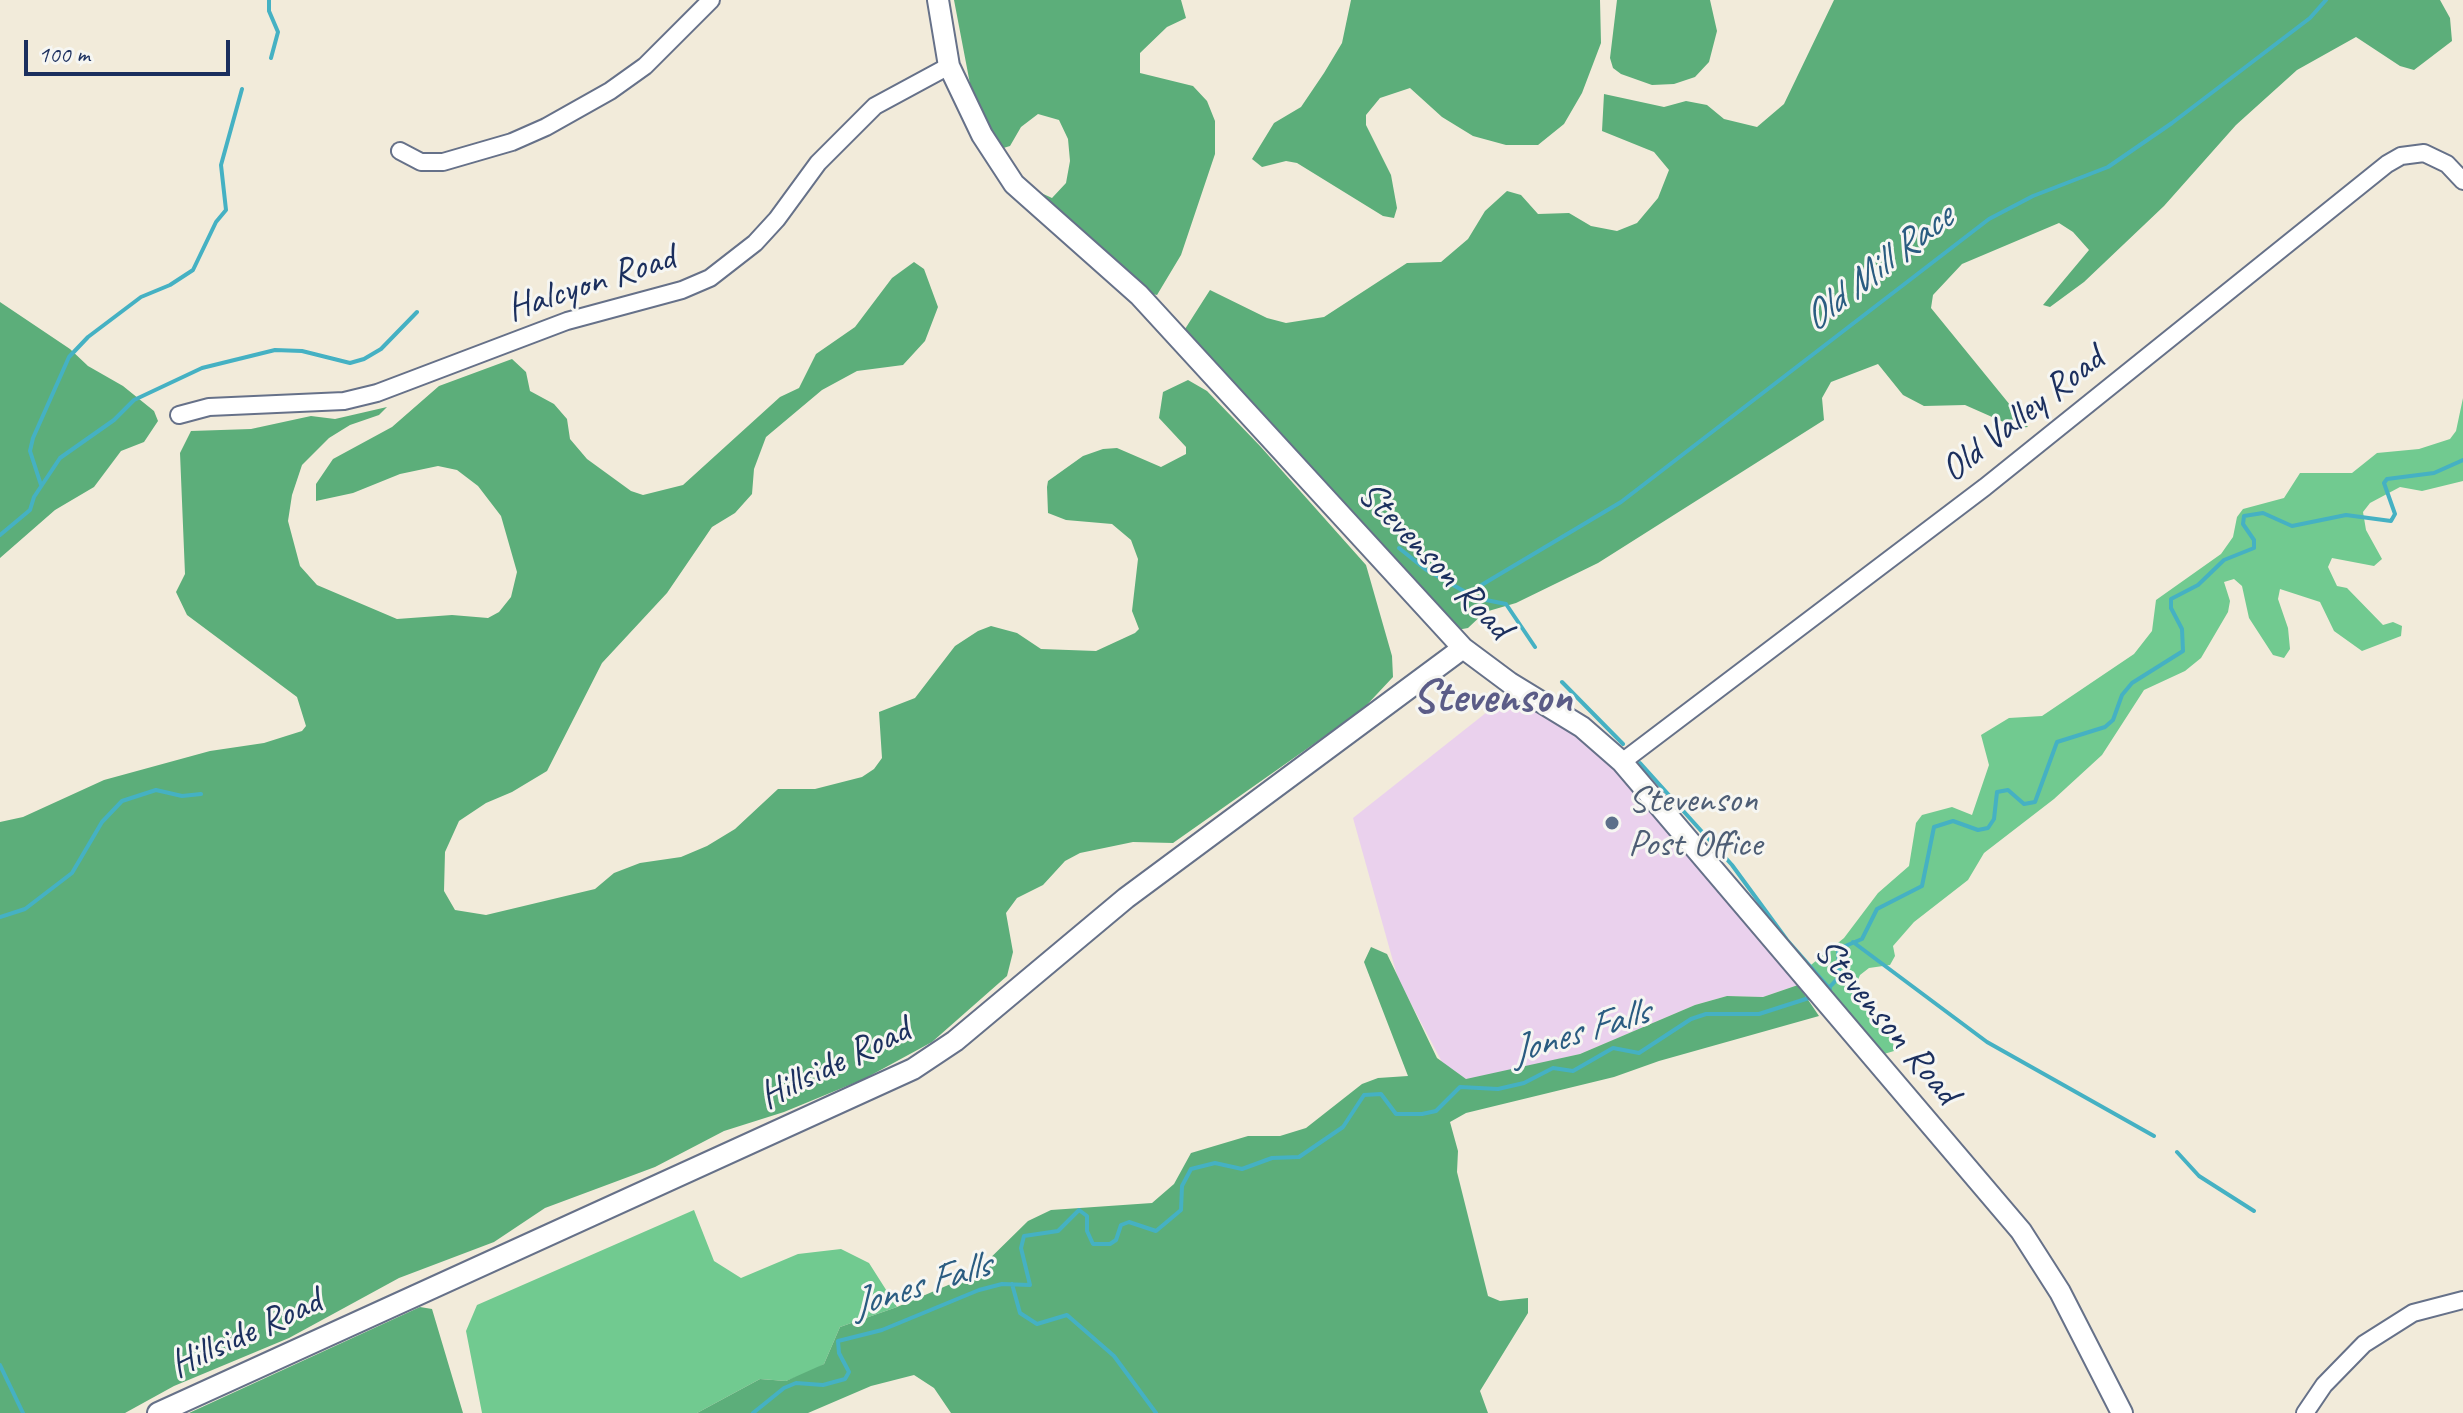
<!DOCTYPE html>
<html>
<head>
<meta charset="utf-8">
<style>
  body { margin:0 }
  #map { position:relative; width:2463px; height:1413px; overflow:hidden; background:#f2ebda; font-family:Caveat,sans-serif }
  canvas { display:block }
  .scale { position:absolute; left:24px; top:40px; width:206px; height:36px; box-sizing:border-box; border:4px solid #1b2f5e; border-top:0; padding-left:10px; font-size:24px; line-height:28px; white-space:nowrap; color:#1b2f5e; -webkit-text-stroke:6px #f6f6f2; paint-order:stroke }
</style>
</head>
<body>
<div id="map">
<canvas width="2463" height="1413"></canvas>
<div class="scale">100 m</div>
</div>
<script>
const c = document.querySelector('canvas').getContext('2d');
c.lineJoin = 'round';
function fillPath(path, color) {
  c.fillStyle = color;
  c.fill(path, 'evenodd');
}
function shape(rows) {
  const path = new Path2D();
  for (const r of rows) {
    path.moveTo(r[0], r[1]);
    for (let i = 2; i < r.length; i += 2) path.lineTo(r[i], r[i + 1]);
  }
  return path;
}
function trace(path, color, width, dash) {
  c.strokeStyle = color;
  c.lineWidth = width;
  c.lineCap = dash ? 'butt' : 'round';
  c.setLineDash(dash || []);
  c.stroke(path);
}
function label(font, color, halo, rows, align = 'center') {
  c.font = font + ' Caveat,sans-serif';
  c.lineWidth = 6;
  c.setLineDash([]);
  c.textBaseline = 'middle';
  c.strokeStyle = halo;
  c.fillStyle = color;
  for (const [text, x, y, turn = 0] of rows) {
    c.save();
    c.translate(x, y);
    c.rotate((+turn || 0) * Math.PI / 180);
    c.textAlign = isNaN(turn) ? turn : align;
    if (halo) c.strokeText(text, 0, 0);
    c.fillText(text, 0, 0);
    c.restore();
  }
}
const built = shape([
  [1511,693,1580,734,1604,757,1798,985,1763,997,1727,996,1695,1005,1580,1054,1487,1076,1466,1079,1443,1064,1398,979,1353,818]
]);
const green = shape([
  [2463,398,2463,481,2422,491,2400,487,2370,503,2363,512,2366,530,2382,559,2374,566,2332,558,2328,567,2337,586,2347,588,2383,625,2393,622,2402,626,2401,636,2362,651,2334,631,2320,602,2280,589,2278,599,2288,628,2290,649,2284,658,2273,655,2249,618,2242,586,2234,579,2224,582,2230,601,2228,612,2201,658,2185,671,2144,690,2102,755,2054,799,1984,853,1968,880,1914,922,1893,946,1895,956,1890,965,1869,968,1860,975,1856,984,1858,994,1893,1040,1894,1051,1884,1054,1806,969,1844,938,1878,893,1909,866,1916,823,1922,815,1952,807,1972,815,1989,765,1981,735,2009,718,2042,716,2134,654,2152,631,2156,600,2221,554,2233,537,2237,517,2243,509,2284,498,2300,473,2352,473,2377,453,2419,449,2450,439,2456,431],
  [694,1210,714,1261,741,1278,798,1254,841,1249,869,1263,897,1307,840,1327,824,1364,810,1372,786,1381,760,1379,697,1413,482,1413,466,1331,477,1305]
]);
const forest = shape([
  [954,0,1181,0,1186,18,1167,27,1140,53,1140,73,1193,86,1207,101,1215,121,1215,154,1181,255,1157,295,1147,293,1109,254,1028,187,1052,198,1066,183,1070,161,1068,139,1059,120,1038,114,1021,127,1010,146,1000,149,971,89],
  [1351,0,1600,0,1601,43,1582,93,1564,124,1538,145,1506,145,1473,136,1442,117,1410,88,1380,98,1366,115,1366,125,1391,175,1397,208,1394,218,1383,216,1297,163,1286,161,1262,167,1252,159,1274,123,1301,107,1324,73,1342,43],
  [1617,0,1710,0,1717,31,1709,62,1695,77,1674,84,1652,85,1621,74,1613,68,1610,58],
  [1834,0,2440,0,2450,18,2452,41,2414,70,2400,66,2356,37,2297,70,2236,125,2164,206,2084,282,2050,307,2043,305,2089,250,2073,232,2059,223,1962,264,1933,295,1931,308,2028,427,2017,428,1965,405,1924,406,1903,395,1878,364,1831,382,1822,398,1824,420,1598,563,1516,603,1485,612,1468,628,1457,630,1282,435,1211,363,1185,329,1210,290,1267,318,1286,323,1324,317,1407,263,1441,262,1468,239,1485,211,1507,191,1521,195,1538,214,1569,213,1591,226,1617,231,1637,223,1658,198,1669,170,1654,152,1602,131,1604,94,1664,107,1686,101,1707,105,1724,119,1757,127,1784,104],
  [914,262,924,269,938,307,925,341,903,365,857,371,822,390,766,437,754,469,752,494,735,513,712,527,667,593,602,663,547,771,512,792,486,803,459,821,445,852,444,891,455,910,486,915,595,889,614,873,640,863,681,857,707,846,735,829,778,789,815,789,862,777,874,769,882,758,879,712,915,698,955,646,978,631,991,626,1017,633,1041,649,1096,651,1135,633,1139,629,1132,611,1138,559,1131,540,1112,524,1066,520,1048,513,1047,487,1048,481,1083,456,1103,449,1117,448,1161,467,1186,454,1186,447,1159,418,1163,392,1188,380,1207,391,1260,446,1366,565,1392,656,1393,677,1362,710,1173,843,1133,842,1080,853,1065,861,1043,885,1017,898,1006,913,1013,952,1007,976,932,1042,864,1079,784,1112,724,1131,655,1167,545,1208,494,1242,399,1278,289,1338,174,1386,125,1413,0,1413,0,822,23,817,104,780,210,751,264,743,302,731,306,726,297,697,187,615,176,592,185,574,180,453,191,431,251,429,311,416,335,419,387,407,379,415,350,425,329,438,302,465,292,495,288,521,300,566,317,585,397,619,452,615,488,618,499,612,511,597,517,572,501,516,478,486,457,470,438,466,400,474,353,493,316,501,316,484,333,459,392,427,439,386,512,359,526,372,530,391,554,404,567,419,570,439,587,459,631,491,643,495,683,485,780,397,799,388,816,354,855,327,892,278],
  [0,302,70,349,88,366,123,386,154,411,158,421,144,442,121,451,94,487,55,510,0,558],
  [1371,947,1387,954,1437,1058,1466,1079,1580,1054,1695,1005,1727,996,1763,997,1798,985,1819,1016,1659,1061,1614,1077,1466,1113,1450,1122,1458,1151,1457,1172,1488,1296,1500,1301,1528,1298,1528,1313,1480,1391,1488,1413,951,1413,934,1388,914,1375,871,1386,808,1413,697,1413,760,1379,786,1381,824,1364,840,1327,897,1307,974,1274,1028,1221,1051,1210,1152,1203,1174,1184,1191,1153,1248,1136,1280,1136,1306,1128,1362,1084,1378,1078,1408,1076,1364,962],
  [420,1307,432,1309,463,1413,189,1413]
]);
const stream = shape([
  [269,0,269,11,278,32,271,58],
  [41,485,30,451,33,438,69,357,88,337,141,297,170,285,193,270,216,222,226,210,221,165,242,89],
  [0,535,30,510,34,497,60,458,114,420,134,400,202,368,275,350,302,351,350,363,364,359,381,349,417,312],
  [1399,548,1425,569,1476,598,1506,604,1535,647],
  [1468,593,1621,502,1989,219,2033,196,2108,167,2172,123,2310,18,2326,0],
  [1562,682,1623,744],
  [1640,763,1732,865,1787,940,1830,989],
  [0,917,25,909,72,873,102,822,122,801,156,790,182,796,201,794],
  [1853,942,1987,1042,2154,1136],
  [1827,990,1839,977,1838,949,1862,939,1877,909,1922,886,1934,827,1953,821,1978,830,1988,828,1994,819,1997,792,2008,790,2024,804,2035,802,2057,742,2105,727,2113,720,2122,695,2132,683,2183,651,2182,629,2171,608,2171,599,2198,585,2224,560,2254,548,2254,540,2243,524,2244,516,2263,513,2292,526,2346,515,2391,521,2395,514,2384,483,2387,479,2434,473,2463,460],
  [2177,1152,2199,1176,2254,1211],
  [1012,1284,1020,1313,1037,1324,1067,1315,1114,1356,1156,1413],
  [0,1365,23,1413],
  [753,1413,784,1388,796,1383,823,1385,845,1379,849,1372,839,1353,838,1341,882,1330,979,1290,1002,1284,1030,1285,1021,1248,1024,1236,1058,1231,1079,1210,1087,1216,1087,1231,1093,1244,1110,1244,1116,1240,1121,1225,1129,1222,1156,1231,1181,1210,1182,1186,1191,1169,1215,1163,1242,1169,1272,1158,1299,1157,1343,1127,1364,1095,1381,1094,1396,1114,1422,1114,1436,1111,1460,1087,1498,1089,1524,1083,1553,1068,1573,1071,1613,1048,1639,1053,1691,1019,1706,1014,1759,1014,1812,997]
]);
const minor = shape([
  [400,151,421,162,443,162,512,142,546,127,610,91,645,66,711,0],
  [179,415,209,407,344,401,377,393,567,321,682,290,710,278,755,243,777,219,818,163,875,106,949,66],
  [1622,762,1985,487,2387,164,2401,156,2424,153,2447,164,2463,181],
  [2305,1413,2324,1385,2364,1344,2413,1313,2463,1300]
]);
const tertiary = shape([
  [938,0,949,66,982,135,1014,184,1139,295,1463,648,1510,683,1582,727,1622,762,2021,1231,2060,1292,2122,1413],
  [158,1413,913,1069,955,1041,1126,898,1463,648]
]);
const markers = [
  [1612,823,8,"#5c6f8a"]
];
const streetNames = [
  ["Halcyon Road",591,284,-18],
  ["Old Valley Road",2023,415,-38],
  ["Stevenson Road",1434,561,46],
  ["Stevenson Road",1886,1022,50],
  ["Hillside Road",835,1064,-26],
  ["Hillside Road",246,1334,-25]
];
const serviceNames = [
  ["Stevenson",1628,801],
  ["Post Office",1628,845]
];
const waterNames = [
  ["Old Mill Race",1878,269,-38],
  ["Jones Falls",1580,1033,-17],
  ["Jones Falls",921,1286,-17]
];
const districtNames = [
  ["Stevenson",1492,699]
];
fillPath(built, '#ead1ed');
fillPath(green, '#71ca90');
fillPath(forest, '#5cae7a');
trace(stream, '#45b1c3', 4);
trace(minor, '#667189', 20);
trace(tertiary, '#667189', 24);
trace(minor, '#fff', 16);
trace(tertiary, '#fff', 20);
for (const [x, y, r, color] of markers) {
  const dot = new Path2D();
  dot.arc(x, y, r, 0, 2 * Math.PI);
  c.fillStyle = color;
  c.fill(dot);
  trace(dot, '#f6f6f2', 3);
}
label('38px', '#1b2f5e', '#f6f6f2', streetNames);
label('38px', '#4e5e75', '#f6f6f2', serviceNames, 'left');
label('italic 40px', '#2a5c81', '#f6f6f2', waterNames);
label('bold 46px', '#5b5c87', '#f6f6f2', districtNames);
</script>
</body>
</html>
